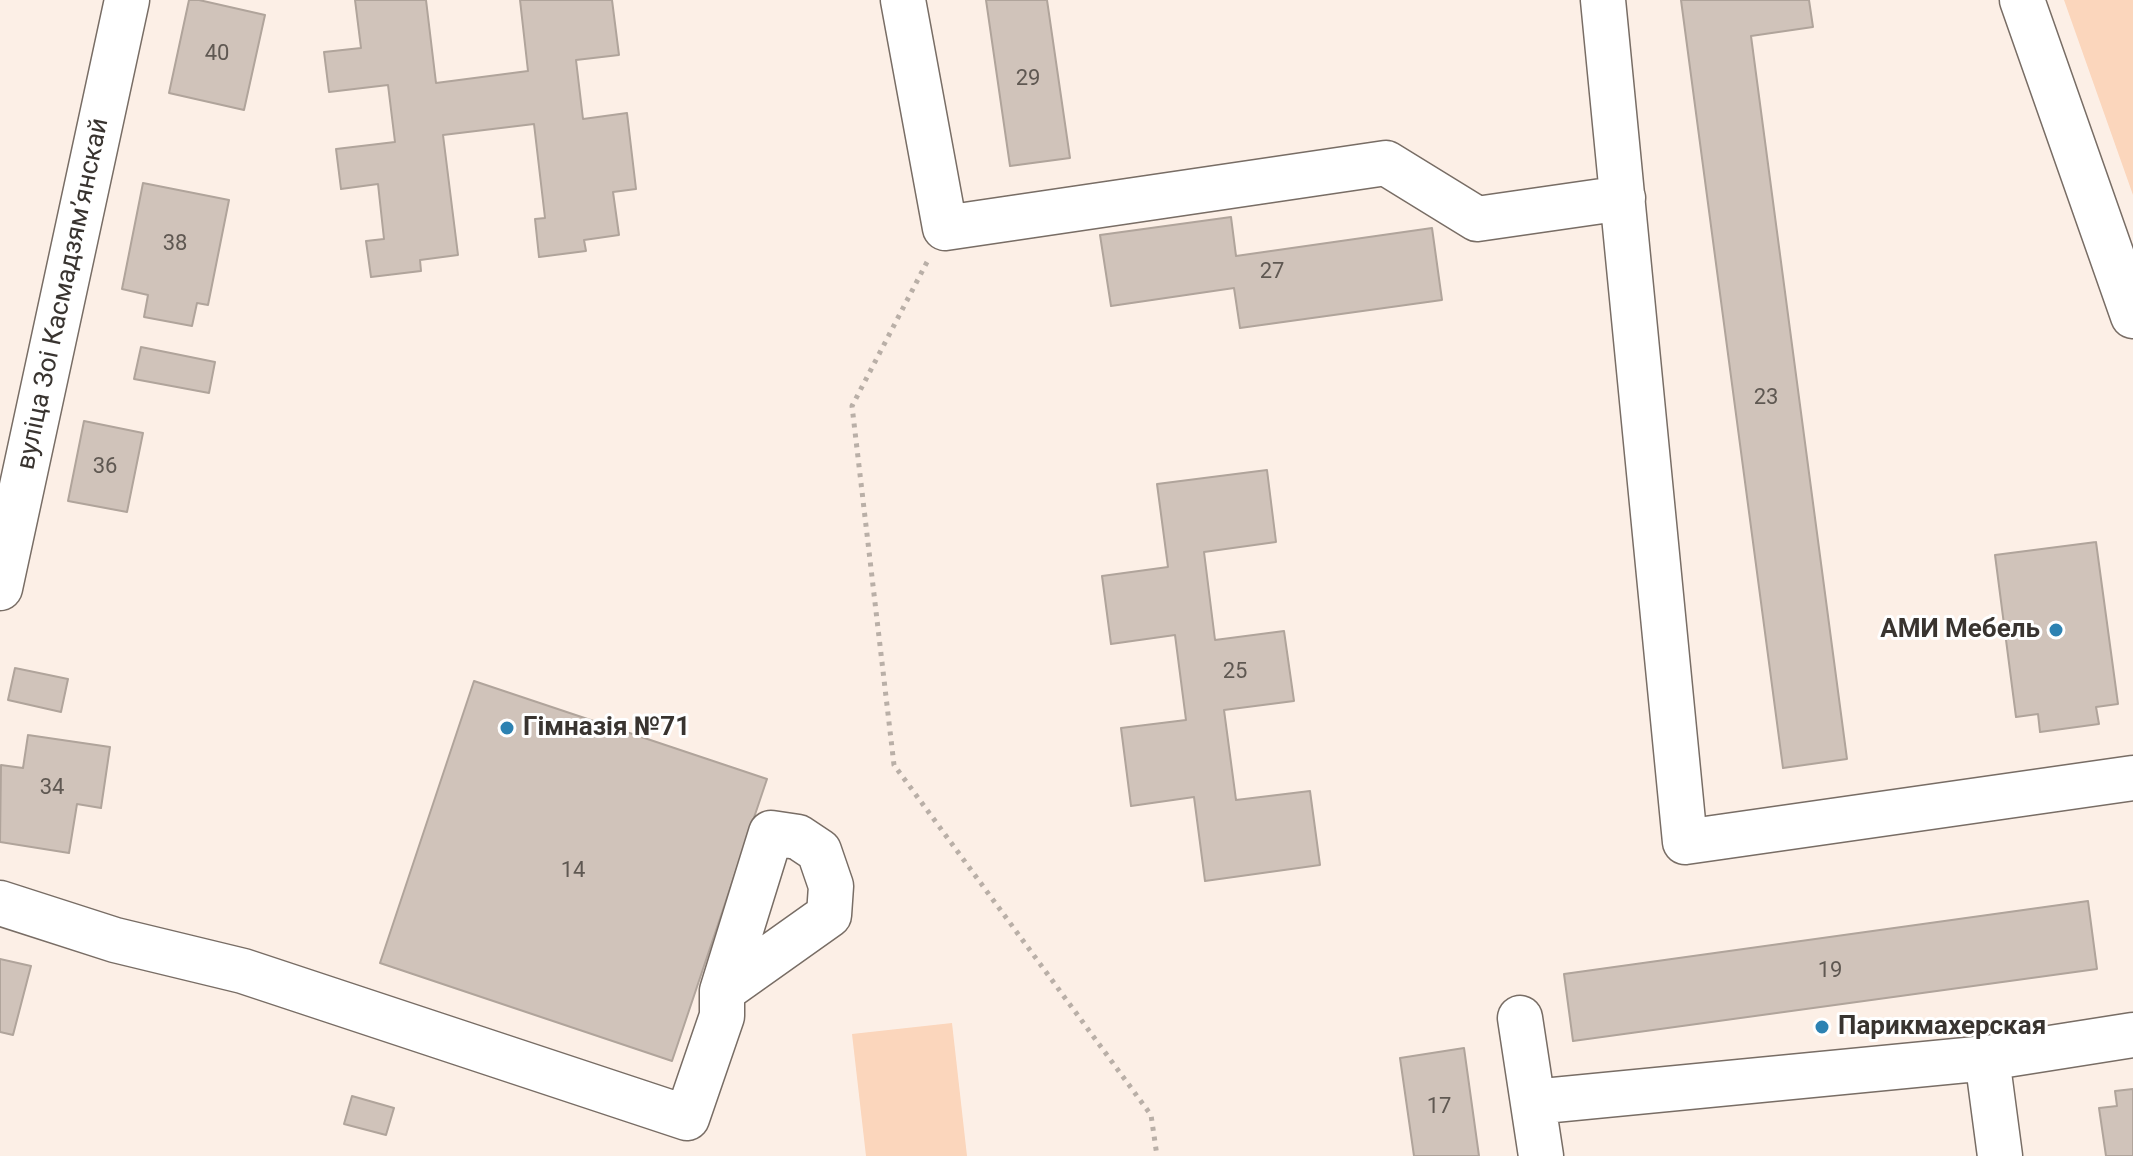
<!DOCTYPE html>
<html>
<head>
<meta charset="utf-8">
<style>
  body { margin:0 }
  canvas { display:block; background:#fcefe6 }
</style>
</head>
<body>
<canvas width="2133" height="1156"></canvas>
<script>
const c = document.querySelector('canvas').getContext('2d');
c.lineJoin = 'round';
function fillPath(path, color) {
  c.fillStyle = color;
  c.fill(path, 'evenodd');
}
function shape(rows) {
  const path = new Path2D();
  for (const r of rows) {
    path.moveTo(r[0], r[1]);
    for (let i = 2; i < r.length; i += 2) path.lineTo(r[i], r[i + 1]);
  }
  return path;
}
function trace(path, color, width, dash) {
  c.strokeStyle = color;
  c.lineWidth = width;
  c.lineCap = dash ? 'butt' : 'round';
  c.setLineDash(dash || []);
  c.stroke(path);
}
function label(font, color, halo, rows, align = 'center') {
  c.font = font + ' Roboto,sans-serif';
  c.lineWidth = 6;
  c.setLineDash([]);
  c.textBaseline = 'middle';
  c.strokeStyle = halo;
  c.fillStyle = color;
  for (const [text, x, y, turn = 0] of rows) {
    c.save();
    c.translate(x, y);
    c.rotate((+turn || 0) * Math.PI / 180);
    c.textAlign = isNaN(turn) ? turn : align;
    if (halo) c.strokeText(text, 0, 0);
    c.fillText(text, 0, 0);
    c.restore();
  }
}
const green = shape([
  [2064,0,2133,0,2133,195],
  [952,1023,967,1156,866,1156,852,1034]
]);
const building = shape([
  [189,0,199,0,265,15,244,110,169,93,189,0],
  [355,0,426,0,436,83,528,71,520,0,612,0,619,55,576,60,583,119,627,113,636,189,613,192,619,235,584,240,586,251,539,257,535,219,545,218,534,124,443,135,458,255,420,260,421,271,371,277,366,241,384,239,378,184,341,189,336,149,395,142,388,85,329,92,324,52,361,48,355,0],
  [986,0,1047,0,1070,158,1010,166,986,0],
  [1681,0,1809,0,1813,27,1751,36,1847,759,1783,768,1681,0],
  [143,183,229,200,208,305,197,303,192,326,144,317,148,295,122,289,143,183],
  [1231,217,1236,256,1432,228,1442,300,1240,328,1234,288,1111,306,1100,235,1231,217],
  [141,347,215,362,209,393,134,379,141,347],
  [84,421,143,433,127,512,68,501,84,421],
  [1267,470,1276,542,1204,552,1215,640,1284,631,1294,701,1224,710,1236,800,1310,791,1320,865,1205,881,1194,797,1131,806,1121,728,1186,720,1175,635,1111,644,1102,576,1168,567,1157,484,1267,470],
  [2096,542,2118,704,2096,707,2099,724,2040,732,2038,714,2016,717,1995,555,2096,542],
  [15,668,68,679,61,712,8,700,15,668],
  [474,681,767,779,672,1061,380,963,474,681],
  [28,735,110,747,101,808,77,804,69,853,0,842,1,765,23,768,28,735],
  [2088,901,2097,969,1573,1041,1564,974,2088,901],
  [0,959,31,966,13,1035,0,1032,0,959],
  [1464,1048,1479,1156,1414,1156,1400,1058,1464,1048],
  [2133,1089,2133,1156,2106,1156,2099,1108,2117,1106,2115,1091,2133,1089],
  [352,1096,394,1108,386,1135,344,1124,352,1096]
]);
const path = shape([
  [927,262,852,406,894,765,1151,1115,1157,1156]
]);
const minor = shape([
  [903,0,945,228,1386,163,1477,219,1623,198],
  [1603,0,1685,842,2133,778],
  [2022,0,2133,316],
  [0,588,127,0],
  [0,903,115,940,243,971,687,1118,722,1016,722,991,771,833,798,837,819,851,831,886,829,915,722,991],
  [1520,1018,1541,1156],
  [1533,1102,1987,1058],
  [2000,1156,1987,1058,2133,1035]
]);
const markers = [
  [2056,630,8,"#2d82b2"],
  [507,728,8,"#2d82b2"],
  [1822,1027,8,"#2d82b2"]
];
const numberNames = [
  ["40",217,54],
  ["29",1028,79],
  ["38",175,244],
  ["27",1272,272],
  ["23",1766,398],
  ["36",105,467],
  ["25",1235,672],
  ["34",52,788],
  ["14",573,871],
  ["19",1830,971],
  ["17",1439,1107]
];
const streetNames = [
  ["вуліца Зоі Касмадзямʼянскай",64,294,-78]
];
const poiNames = [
  ["АМИ Мебель",2040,630,"right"],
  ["Гімназія №71",523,728],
  ["Парикмахерская",1838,1027]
];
fillPath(green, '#fbd6bc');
fillPath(building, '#d0c3ba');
trace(building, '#b0a49b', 2);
trace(minor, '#786d65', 47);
trace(path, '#b9afa7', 5, [4, 6]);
trace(minor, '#fff', 44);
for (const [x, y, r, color] of markers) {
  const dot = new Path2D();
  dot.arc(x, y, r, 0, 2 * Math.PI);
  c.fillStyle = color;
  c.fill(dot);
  trace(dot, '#fff', 3);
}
label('22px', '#5f5852', null, numberNames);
label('26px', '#393430', '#fff', streetNames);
label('bold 26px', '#393430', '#fff', poiNames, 'left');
</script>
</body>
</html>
